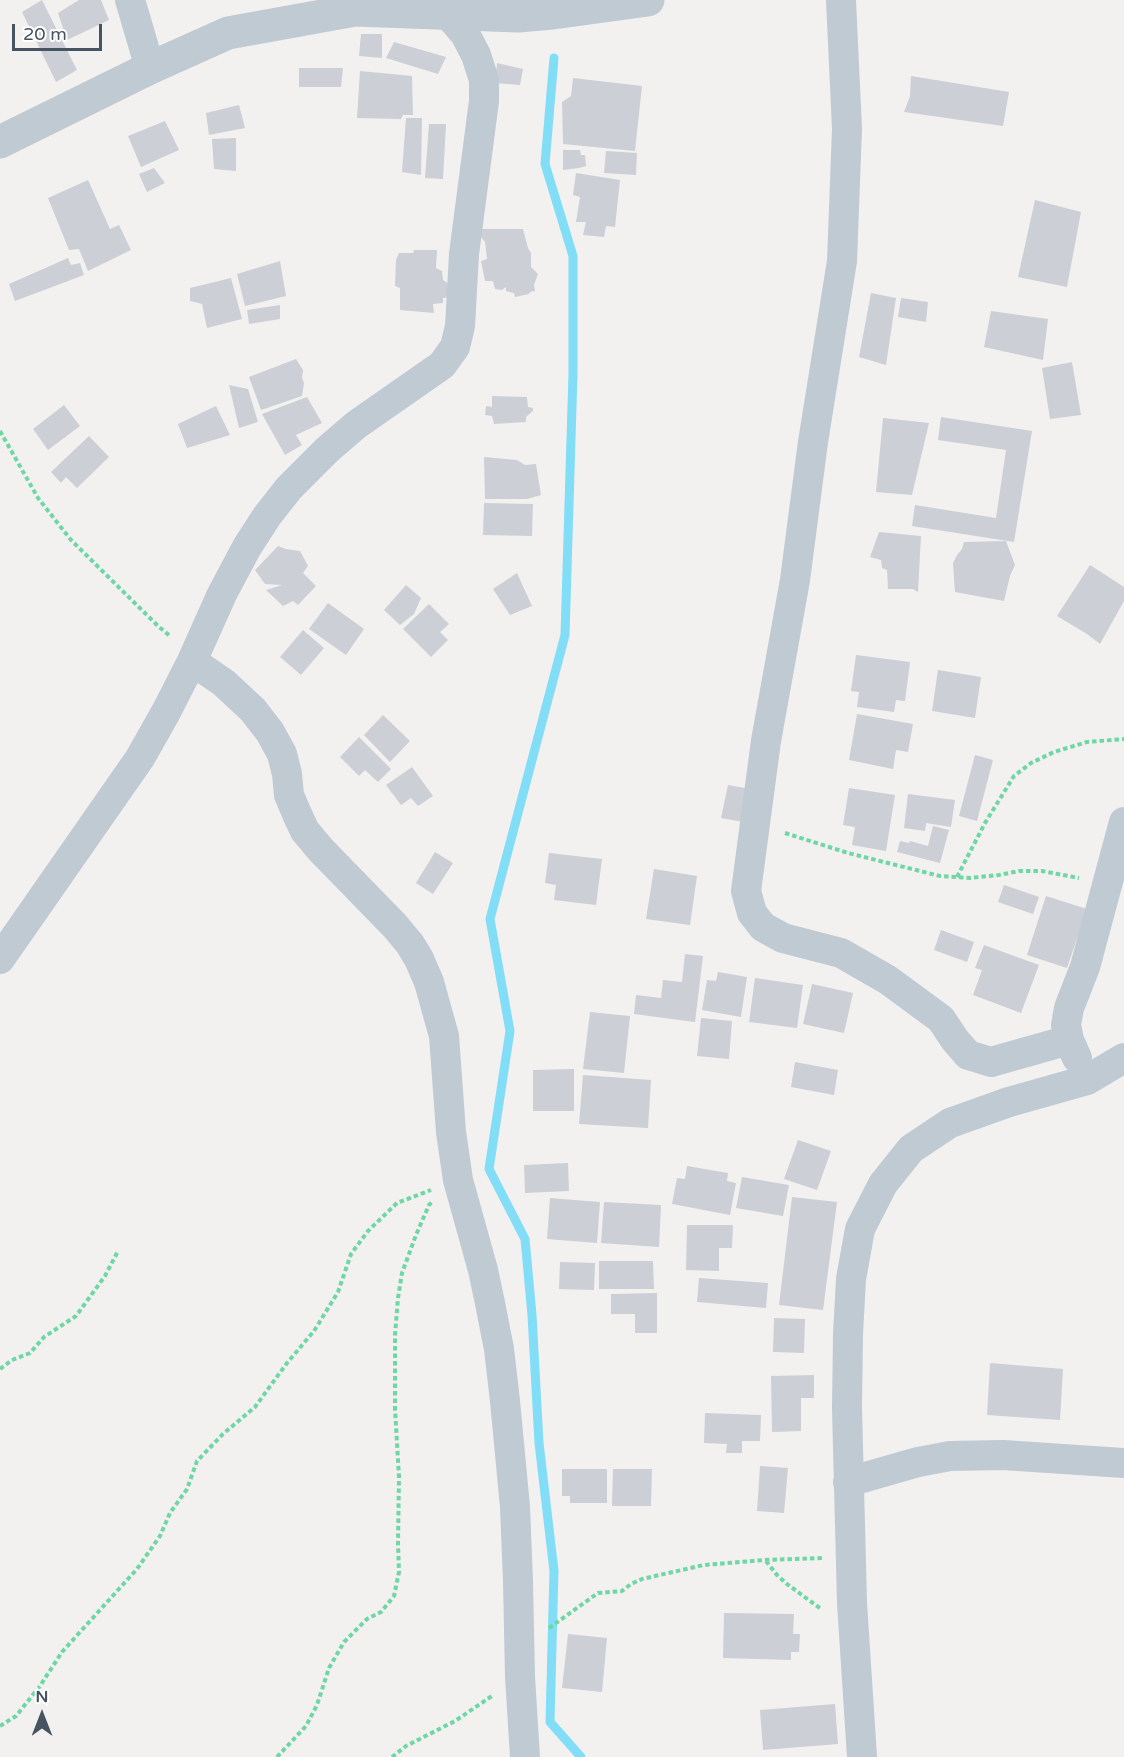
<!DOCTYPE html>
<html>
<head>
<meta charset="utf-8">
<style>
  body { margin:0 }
  #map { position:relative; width:1124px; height:1757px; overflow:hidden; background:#f3f0f0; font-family:"Varela Round",sans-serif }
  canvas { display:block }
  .north { position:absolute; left:12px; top:1685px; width:60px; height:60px; -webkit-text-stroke:4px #fff; paint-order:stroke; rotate:0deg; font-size:16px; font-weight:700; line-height:24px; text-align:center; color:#465360 }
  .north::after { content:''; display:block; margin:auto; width:21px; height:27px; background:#465360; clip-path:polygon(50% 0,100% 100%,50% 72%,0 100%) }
  .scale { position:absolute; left:12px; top:24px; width:90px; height:27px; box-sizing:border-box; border:3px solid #465360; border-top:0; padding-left:8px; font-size:18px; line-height:21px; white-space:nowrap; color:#465360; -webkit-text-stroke:4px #fff; paint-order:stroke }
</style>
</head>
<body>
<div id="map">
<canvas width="1124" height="1757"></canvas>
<div class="north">N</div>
<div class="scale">20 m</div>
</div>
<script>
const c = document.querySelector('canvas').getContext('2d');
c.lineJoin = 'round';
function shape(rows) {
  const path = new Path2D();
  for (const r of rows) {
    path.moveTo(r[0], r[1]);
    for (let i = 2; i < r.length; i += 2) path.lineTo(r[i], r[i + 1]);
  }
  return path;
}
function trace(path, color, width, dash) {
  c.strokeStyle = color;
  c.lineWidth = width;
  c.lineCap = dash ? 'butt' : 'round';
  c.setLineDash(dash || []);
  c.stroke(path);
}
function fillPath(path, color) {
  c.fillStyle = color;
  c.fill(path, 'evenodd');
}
const stream = shape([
  [554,58,545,164,573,256,573,374,565,635,490,919,510,1031,489,1169,525,1239,532,1315,539,1443,554,1571,550,1722,581,1757]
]);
const building = shape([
  [42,0,77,70,56,82,22,12],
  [79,0,101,0,109,20,67,40,58,13],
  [361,34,382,34,382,58,359,56],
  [394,42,446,57,438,74,386,58],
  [497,63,523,69,520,85,495,83],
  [299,68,343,68,341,87,299,87],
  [360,71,412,76,413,115,403,115,401,119,357,118],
  [911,76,1009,92,1003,126,904,112,910,96],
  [573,78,642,86,635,151,563,144,562,102,571,96],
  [239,105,245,128,209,135,206,113],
  [406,118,422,118,421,175,402,172],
  [165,121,179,150,141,167,128,136],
  [429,124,446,124,443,179,425,178],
  [236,138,236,171,214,169,212,139],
  [563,150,580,150,581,155,585,155,586,166,579,168,563,170],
  [606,151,637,153,636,175,604,173],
  [154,168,165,183,147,192,139,174],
  [576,173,620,180,615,227,606,226,604,237,583,235,586,222,576,222,580,197,573,195],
  [88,180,110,229,119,225,131,250,88,271,79,249,69,250,48,198],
  [1035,200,1081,212,1067,287,1018,277],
  [475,229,523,229,528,248,531,253,531,267,538,274,534,285,535,291,530,292,529,294,515,297,514,293,506,291,506,287,502,290,495,289,493,281,485,281,481,261,487,259,485,242],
  [414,250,437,250,436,268,442,271,443,280,449,284,449,297,443,298,443,303,433,304,434,313,400,310,400,288,395,286,396,260,399,253,413,253],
  [68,258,71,265,80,263,84,275,15,301,9,284],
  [280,261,286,296,245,306,237,274],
  [231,278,242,319,207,328,202,304,190,301,190,288],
  [871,293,896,298,886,365,859,357],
  [901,298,928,302,926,322,898,317],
  [280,305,280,319,249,324,247,310],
  [991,311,1048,319,1043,360,984,347],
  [296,359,303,370,302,378,304,383,302,396,261,410,249,377],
  [1072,362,1081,415,1050,419,1042,368],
  [229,385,248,389,258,422,239,428],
  [492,396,527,397,528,407,533,408,533,411,526,417,526,422,494,424,492,416,485,415,486,406,492,407],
  [307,397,322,423,296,435,302,445,285,455,262,414],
  [64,405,80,426,48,450,33,429],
  [216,406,230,435,187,448,178,424],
  [941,417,1032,431,1014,542,912,526,915,505,996,518,1006,450,938,440],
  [883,418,929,423,912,495,876,492],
  [89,436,109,457,77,488,66,477,61,483,51,472],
  [484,457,517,460,525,465,536,464,541,495,527,499,485,499],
  [484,503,533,504,532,536,483,535],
  [879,532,921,536,918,592,913,589,888,589,887,570,882,568,881,560,870,557],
  [1006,541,1015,565,1010,576,1004,601,955,592,953,563,957,555,962,549,964,542],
  [278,546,286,549,300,551,308,566,303,573,316,586,298,605,293,601,283,606,266,590,282,585,265,584,255,570],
  [1090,565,1124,587,1124,601,1100,644,1087,634,1057,616],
  [517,573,532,606,510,615,493,589],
  [406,585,421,598,414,614,400,625,384,610],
  [328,603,364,629,346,655,309,629],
  [429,604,449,624,440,632,448,640,431,657,403,629],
  [303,630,324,648,301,675,280,657],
  [856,655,910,662,905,701,896,700,894,712,857,707,859,692,851,691],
  [938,670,981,677,975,718,932,711],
  [857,714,913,724,908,752,896,750,893,769,849,760],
  [383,715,410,741,390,762,364,735],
  [359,737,391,769,378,782,365,770,359,776,340,757],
  [975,755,993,760,977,821,959,816],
  [412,767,433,796,418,806,411,798,401,805,386,785],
  [728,785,750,789,743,822,721,818],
  [849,788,895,795,886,851,852,845,855,827,843,825],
  [908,794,955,800,951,827,926,823,925,831,904,828],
  [933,826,949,830,940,863,897,852,900,841,909,843,910,841,928,846],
  [435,852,453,863,433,894,416,883],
  [549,853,602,859,596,905,554,900,556,885,545,883],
  [654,869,697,876,690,925,646,919],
  [1004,885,1039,897,1033,914,998,902],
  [1046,896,1087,909,1067,968,1027,955],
  [941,930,974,942,967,962,934,950],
  [984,945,1039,965,1021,1013,973,995,982,970,975,968],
  [685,954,703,956,695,1022,634,1014,636,995,661,998,663,980,682,982],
  [718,972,747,977,741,1017,702,1010,707,980,716,981],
  [755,978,803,985,797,1028,749,1022],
  [812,984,853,993,844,1033,803,1024],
  [590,1012,630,1016,624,1073,583,1069],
  [701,1018,732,1021,729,1059,697,1056],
  [795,1062,838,1070,834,1095,791,1087],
  [574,1069,574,1111,533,1111,533,1070],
  [583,1075,651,1080,648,1128,579,1124],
  [798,1140,831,1151,817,1190,784,1179],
  [568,1163,569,1191,525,1193,524,1165],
  [687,1166,728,1173,727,1181,736,1183,730,1215,672,1204,677,1178,685,1179],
  [742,1177,789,1185,783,1216,736,1208],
  [792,1197,837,1202,823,1310,779,1305],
  [550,1198,600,1202,597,1243,547,1239],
  [604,1202,661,1205,659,1247,601,1243],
  [687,1225,733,1225,732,1248,719,1248,719,1271,686,1270],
  [599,1261,653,1261,654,1289,599,1289],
  [560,1262,595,1263,594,1290,559,1289],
  [699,1278,768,1283,766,1308,697,1302],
  [657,1293,657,1333,635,1333,635,1314,611,1314,611,1294],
  [774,1318,805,1319,804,1353,773,1352],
  [990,1363,1063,1369,1060,1420,987,1415],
  [814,1375,814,1398,801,1398,801,1431,772,1432,771,1376],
  [705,1413,761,1415,760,1441,742,1441,742,1453,726,1453,727,1444,704,1443],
  [760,1466,788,1468,784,1513,757,1511],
  [562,1469,607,1469,607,1503,570,1503,570,1496,562,1496],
  [613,1469,652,1469,651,1506,612,1506],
  [724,1613,794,1614,793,1634,800,1634,799,1652,791,1652,791,1660,723,1658],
  [568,1634,607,1638,602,1692,562,1688],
  [835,1704,838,1744,763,1750,760,1710]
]);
const path = shape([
  [0,431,38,498,71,540,158,626,170,636],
  [785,833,848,853,940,876,970,878,999,875,1019,871,1042,871,1079,878],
  [957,877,985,823,1014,776,1031,763,1054,752,1087,742,1124,739],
  [0,1369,12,1360,30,1353,44,1337,76,1316,105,1276,118,1251],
  [766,1561,777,1575,787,1584,821,1609],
  [549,1628,598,1593,622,1591,631,1584,642,1579,704,1565,765,1560,822,1558],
  [0,1726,16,1716,40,1686,62,1652,137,1569,160,1536,170,1513,187,1489,197,1461,223,1434,255,1407,287,1363,314,1331,338,1292,351,1254,368,1231,397,1203,431,1190],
  [277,1757,306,1726,317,1705,329,1668,344,1642,367,1619,381,1612,394,1596,399,1572,398,1544,399,1477,395,1409,395,1335,398,1298,402,1273,416,1235,429,1205,432,1202],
  [392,1757,406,1746,455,1721,492,1696]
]);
const minor = shape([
  [130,0,150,68],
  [841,0,847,129,842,261,813,442,795,580,766,741,746,891,752,913,763,927,783,938,841,953,888,980,941,1019,955,1040,968,1055,991,1062,1069,1040],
  [192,661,224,683,253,710,270,732,282,754,287,774,289,795,297,814,305,831,321,850,395,926,410,944,419,959,429,982,444,1036,451,1132,458,1180,483,1270,490,1303,499,1349,505,1401,515,1507,518,1581,520,1677,525,1757],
  [0,959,140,758,166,712,192,661,222,594,247,547,267,516,289,488,327,450,356,425,442,365,455,347,460,326,464,254,484,101,484,80,476,55,465,34,447,13],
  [1077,1058,1069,1040,1066,1025,1069,1008,1085,967,1124,822],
  [848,1482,918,1462,950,1456,1003,1455,1124,1463],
  [862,1757,852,1603,847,1408,848,1334,851,1279,860,1229,883,1184,911,1149,950,1123,1009,1102,1087,1080,1124,1058]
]);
const tertiary = shape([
  [0,142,150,68,228,33,355,10,518,16,553,13,648,0]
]);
trace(stream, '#82ddf6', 9);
fillPath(building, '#cccfd6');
trace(path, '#6ed7a4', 4, [4.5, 3]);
trace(minor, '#bfcad3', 30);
trace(tertiary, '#bfcad3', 33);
</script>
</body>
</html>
